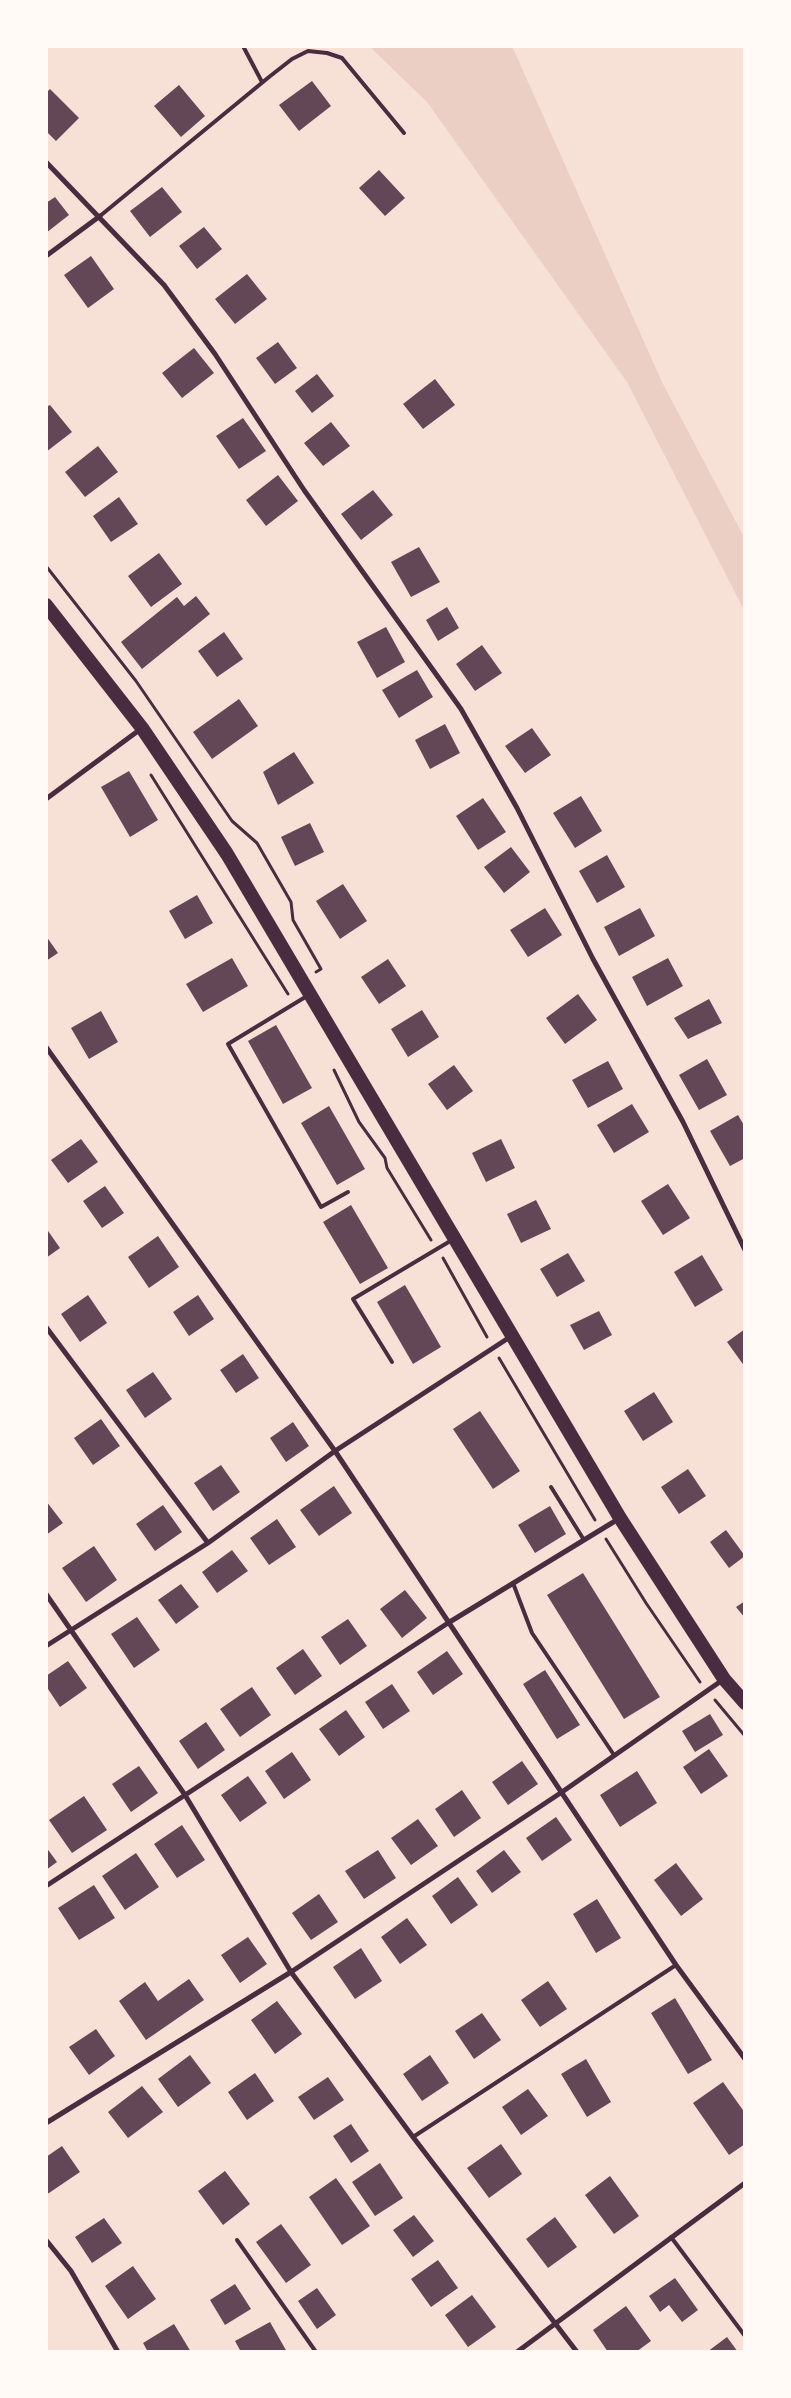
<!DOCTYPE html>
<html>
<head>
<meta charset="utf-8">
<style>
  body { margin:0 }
  #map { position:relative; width:791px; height:2398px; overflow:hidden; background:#f7e1d7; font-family:Manrope,sans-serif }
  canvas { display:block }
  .frame { position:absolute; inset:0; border:48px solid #fffaf5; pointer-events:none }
</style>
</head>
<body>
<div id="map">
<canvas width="791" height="2398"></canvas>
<div class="frame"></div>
</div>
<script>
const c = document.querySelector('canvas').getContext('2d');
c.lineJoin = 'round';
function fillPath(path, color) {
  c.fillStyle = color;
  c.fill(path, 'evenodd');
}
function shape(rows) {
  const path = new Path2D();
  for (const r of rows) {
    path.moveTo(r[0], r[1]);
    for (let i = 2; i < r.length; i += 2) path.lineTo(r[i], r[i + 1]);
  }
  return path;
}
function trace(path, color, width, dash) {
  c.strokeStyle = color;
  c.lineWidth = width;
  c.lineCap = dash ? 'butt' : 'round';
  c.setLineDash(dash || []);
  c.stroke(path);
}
const green = shape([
  [369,46,512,46,662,382,745,539,745,612,627,382,427,102]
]);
const building = shape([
  [312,81,331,106,299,131,279,105],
  [179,85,205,116,181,137,154,106],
  [50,89,79,118,56,141,46,131,46,93],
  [379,170,405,198,385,216,359,188],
  [162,187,182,212,150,237,130,211],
  [55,197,69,215,46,233,46,203],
  [204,227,222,249,197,269,179,246],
  [91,256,114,289,88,308,64,275],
  [247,274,267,299,235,324,215,299],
  [278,342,297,368,275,384,256,358],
  [194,348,214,373,182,398,162,373],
  [317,374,334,396,312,413,295,391],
  [435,379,455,405,423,429,403,404],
  [50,405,72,432,46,452,46,407],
  [243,418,266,451,239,469,216,436],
  [331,422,350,446,323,466,304,443],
  [98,446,118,472,85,497,65,472],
  [278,475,298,501,266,526,246,500],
  [373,490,393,515,361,540,341,514],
  [119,497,138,524,111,542,93,516],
  [419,547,440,582,411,597,391,562],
  [159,553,182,584,151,607,128,576],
  [196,596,210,614,142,669,121,642,177,597,184,606],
  [447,607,459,628,438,641,426,620],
  [386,627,405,662,377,678,357,642],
  [224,632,243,659,217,677,198,651],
  [482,645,502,673,475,691,456,664],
  [417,670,433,697,399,718,382,690],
  [239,699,258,726,212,759,193,732],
  [445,724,460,753,430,769,415,740],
  [532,728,551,755,525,773,505,746],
  [294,752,314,783,278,805,263,772],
  [129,771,158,820,130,837,101,787],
  [581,796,602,831,575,848,553,813],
  [483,798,506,832,478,850,456,816],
  [310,823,324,852,295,866,281,837],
  [511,847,530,872,504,893,484,867],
  [607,855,625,887,597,903,579,871],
  [343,884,367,921,340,939,316,901],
  [197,895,213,923,185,939,169,911],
  [545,908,562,935,528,957,510,930],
  [640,908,655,936,619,956,604,927],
  [46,936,58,953,46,961],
  [232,958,248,986,203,1012,186,984],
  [668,958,683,986,647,1006,632,977],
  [388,959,406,986,379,1004,361,977],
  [578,994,597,1020,565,1044,546,1018],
  [709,999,722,1023,688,1039,674,1018],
  [422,1010,439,1037,408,1057,391,1029],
  [101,1011,118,1042,89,1059,71,1028],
  [276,1025,312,1088,283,1104,248,1041],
  [707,1059,727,1095,699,1110,679,1075],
  [608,1061,623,1089,588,1108,572,1080],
  [454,1065,473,1091,447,1110,428,1084],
  [632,1104,649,1132,614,1153,597,1125],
  [329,1106,365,1169,337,1185,301,1123],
  [738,1115,745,1127,745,1158,730,1166,710,1131],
  [81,1139,98,1162,68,1183,51,1160],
  [501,1139,515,1168,486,1182,472,1153],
  [668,1184,690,1218,663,1235,641,1201],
  [105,1186,124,1213,102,1228,83,1201],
  [536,1200,551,1229,521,1243,507,1214],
  [351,1205,388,1268,360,1284,323,1222],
  [46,1228,60,1248,46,1258],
  [158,1236,179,1267,149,1288,128,1257],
  [568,1253,585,1281,557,1297,540,1269],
  [702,1255,723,1290,695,1307,674,1272],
  [405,1285,441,1347,413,1364,377,1302],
  [88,1295,107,1323,80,1342,61,1314],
  [198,1295,214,1319,189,1336,173,1312],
  [599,1311,612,1335,584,1350,570,1325],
  [745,1329,745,1367,727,1342],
  [243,1354,259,1378,236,1393,220,1370],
  [153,1372,172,1399,145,1418,126,1390],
  [654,1392,673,1422,643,1441,624,1411],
  [480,1411,520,1471,493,1489,453,1429],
  [101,1419,120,1446,93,1465,74,1438],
  [293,1422,309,1446,286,1462,270,1438],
  [221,1465,240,1492,213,1511,194,1483],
  [688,1469,706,1496,679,1514,661,1487],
  [334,1486,352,1513,319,1536,300,1510],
  [46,1501,63,1523,46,1535],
  [163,1505,182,1532,155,1551,136,1524],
  [550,1506,566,1534,535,1553,518,1525],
  [277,1519,296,1547,269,1565,250,1538],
  [726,1530,745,1556,729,1568,710,1542],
  [94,1546,117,1580,86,1602,62,1568],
  [232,1550,248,1571,217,1593,202,1572],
  [583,1573,660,1697,624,1719,547,1595],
  [181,1584,199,1607,176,1624,158,1600],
  [405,1590,427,1618,402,1638,380,1609],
  [745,1601,745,1618,736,1607],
  [137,1617,160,1650,134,1668,111,1634],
  [348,1619,367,1646,340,1665,321,1637],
  [303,1649,322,1676,295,1695,276,1668],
  [447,1651,463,1674,433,1695,417,1672],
  [68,1661,87,1688,60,1707,46,1686,46,1676],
  [545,1670,580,1725,557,1739,523,1684],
  [392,1684,410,1711,383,1729,365,1702],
  [252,1687,271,1715,240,1737,220,1709],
  [346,1710,365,1737,339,1756,319,1729],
  [710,1714,723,1735,695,1752,682,1731],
  [206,1722,225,1750,198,1769,179,1741],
  [709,1749,728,1776,701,1794,683,1767],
  [292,1752,311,1780,284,1799,265,1771],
  [522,1761,538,1784,508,1805,492,1782],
  [139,1766,158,1793,131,1812,112,1784],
  [637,1771,657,1803,620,1827,600,1795],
  [248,1776,267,1803,240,1822,221,1795],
  [462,1790,481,1818,454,1837,435,1809],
  [84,1796,107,1830,72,1853,49,1820],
  [556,1817,572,1840,542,1861,526,1838],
  [418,1819,438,1846,411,1865,391,1838],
  [182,1825,205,1860,177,1878,154,1844],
  [46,1847,57,1862,46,1870],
  [378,1850,396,1878,364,1899,345,1871],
  [504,1850,521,1872,492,1893,476,1871],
  [136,1853,159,1887,125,1910,102,1876],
  [676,1863,703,1899,681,1916,654,1880],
  [458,1877,478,1905,451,1924,432,1896],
  [94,1885,115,1918,79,1940,58,1908],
  [319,1894,338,1922,311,1940,292,1913],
  [597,1899,621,1938,596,1953,573,1914],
  [407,1918,427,1945,400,1964,381,1937],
  [248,1937,267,1964,240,1983,221,1955],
  [361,1948,382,1981,355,1999,333,1967],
  [189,1979,204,2000,146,2040,119,2001,145,1982,158,2001],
  [548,1981,567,2009,540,2027,521,2000],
  [675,1998,712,2060,688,2074,651,2013],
  [277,2001,302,2034,275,2054,251,2020],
  [482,2013,501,2040,474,2059,455,2031],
  [96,2029,115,2056,89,2075,69,2047],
  [190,2055,211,2083,178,2107,158,2079],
  [430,2055,449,2083,422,2101,403,2074],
  [586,2059,611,2102,587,2117,561,2074],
  [255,2073,274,2101,247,2120,228,2092],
  [328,2077,344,2100,314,2120,298,2097],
  [723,2082,745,2113,745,2144,729,2155,693,2103],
  [142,2086,163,2112,128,2138,108,2112],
  [528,2089,548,2116,521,2135,502,2107],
  [351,2124,369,2151,351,2163,333,2136],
  [501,2144,522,2174,489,2198,467,2168],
  [62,2146,80,2172,46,2195,46,2157],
  [380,2163,403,2198,375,2216,352,2182],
  [225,2171,250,2204,223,2225,198,2191],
  [610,2176,639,2216,614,2234,585,2195],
  [336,2178,370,2226,342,2245,309,2197],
  [414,2215,434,2241,413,2257,393,2230],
  [555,2217,577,2247,548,2268,526,2239],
  [104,2218,122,2243,92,2263,75,2237],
  [281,2224,311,2265,286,2283,256,2242],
  [438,2260,458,2288,431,2307,411,2279],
  [133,2266,156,2299,128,2319,105,2286],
  [675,2278,698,2310,682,2322,669,2305,660,2312,649,2296],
  [235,2284,251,2309,225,2325,210,2300],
  [317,2288,336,2315,317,2329,298,2301],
  [472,2295,496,2327,468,2347,445,2315],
  [626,2306,651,2341,636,2352,608,2352,593,2330],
  [270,2322,287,2352,241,2352,235,2341],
  [174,2324,191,2352,148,2352,143,2343],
  [727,2337,738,2352,707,2352]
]);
const path = shape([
  [46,566,136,681,232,821,257,843,291,902,293,920,321,969,316,972],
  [151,775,288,994],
  [334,1070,359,1122,385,1158,387,1168,431,1240],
  [443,1258,487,1337],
  [499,1358,595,1520],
  [606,1539,646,1603,700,1682],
  [715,1700,745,1736]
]);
const service = shape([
  [243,46,262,82],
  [100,216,269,77,292,59,308,51,327,53,342,58,404,133],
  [307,996,228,1044,321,1207,348,1192],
  [392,1362,353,1299,452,1240],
  [551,1487,584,1540],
  [513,1583,532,1633,614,1755],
  [413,2137,676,1965],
  [671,2237,745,2336],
  [237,2240,316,2352]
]);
const minor = shape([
  [46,162,164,285,215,354,304,490,461,709,517,808,593,959,683,1122,745,1250],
  [46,256,100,216],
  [46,799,142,728],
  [46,1047,335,1451,676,1965,745,2059],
  [46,1327,208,1543],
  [46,1594,185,1795,291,1972,413,2137,577,2352],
  [46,1646,208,1543,335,1451,510,1337],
  [46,1886,448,1623,620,1518],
  [46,2123,291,1972,562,1792,724,1679],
  [46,2240,71,2271,118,2352],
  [517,2352,745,2183]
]);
const trunk = shape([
  [46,605,142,728,227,854,620,1518,724,1679,745,1703]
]);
fillPath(green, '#ebcfc5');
fillPath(building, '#644757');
trace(path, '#4a2c40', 3);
trace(service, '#4a2c40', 4);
trace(minor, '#4a2c40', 5);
trace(trunk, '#4a2c40', 14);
</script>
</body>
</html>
